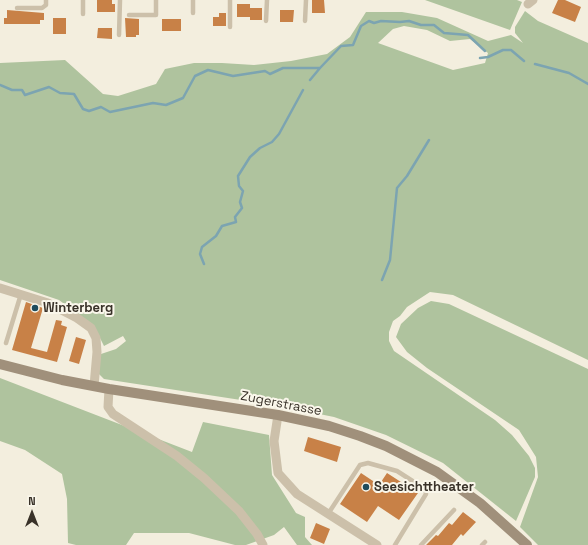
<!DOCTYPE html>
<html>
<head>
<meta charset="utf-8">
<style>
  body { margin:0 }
  #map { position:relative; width:588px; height:545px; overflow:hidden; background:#f3eede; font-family:"Space Grotesk",sans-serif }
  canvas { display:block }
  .north { position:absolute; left:12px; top:493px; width:40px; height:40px; -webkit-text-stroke:3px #faf7eb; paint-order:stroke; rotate:0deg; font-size:11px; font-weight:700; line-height:16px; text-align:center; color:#393229 }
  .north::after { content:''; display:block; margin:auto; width:14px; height:18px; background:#393229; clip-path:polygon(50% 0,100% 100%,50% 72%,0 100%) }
</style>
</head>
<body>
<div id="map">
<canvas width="588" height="545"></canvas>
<div class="north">N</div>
</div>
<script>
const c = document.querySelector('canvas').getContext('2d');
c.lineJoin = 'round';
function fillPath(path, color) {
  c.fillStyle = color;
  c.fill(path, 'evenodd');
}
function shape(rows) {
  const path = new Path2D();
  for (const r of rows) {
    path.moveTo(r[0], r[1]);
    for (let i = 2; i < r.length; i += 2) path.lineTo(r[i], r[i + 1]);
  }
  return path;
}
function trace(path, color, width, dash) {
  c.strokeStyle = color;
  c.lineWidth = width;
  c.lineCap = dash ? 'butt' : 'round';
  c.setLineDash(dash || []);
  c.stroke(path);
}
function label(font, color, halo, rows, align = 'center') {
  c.font = font + ' "Space Grotesk",sans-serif';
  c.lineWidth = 4;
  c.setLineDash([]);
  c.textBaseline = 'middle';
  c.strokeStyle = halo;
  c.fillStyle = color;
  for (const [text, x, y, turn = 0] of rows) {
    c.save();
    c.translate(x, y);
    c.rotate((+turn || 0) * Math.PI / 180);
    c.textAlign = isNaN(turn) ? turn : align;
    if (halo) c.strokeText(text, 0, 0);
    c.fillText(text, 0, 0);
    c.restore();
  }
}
const green = shape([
  [425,0,517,0,522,2,510,30],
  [525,11,538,21,588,43,588,360,453,295,430,292,407,307,400,316,393,321,389,332,389,341,394,351,495,420,512,435,529,456,535,468,535,477,516,521,443,463,386,435,334,417,280,406,104,379,98,373,101,354,116,349,126,341,123,336,104,346,94,326,59,300,0,280,0,63,65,60,103,94,118,96,156,84,165,69,194,63,222,63,254,65,291,61,327,54,350,37,366,12,402,12,437,18,488,41,511,35,523,43,515,33,515,27],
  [404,26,427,30,450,41,470,39,488,53,485,63,453,70,378,43,393,29],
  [431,301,449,304,588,369,588,545,538,545,520,527,538,477,536,457,519,430,427,368,407,352,396,337,401,324,418,308],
  [0,378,192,452,203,422,269,435,272,475,296,513,305,517,305,537,312,545,297,545,284,527,274,535,246,545,235,545,189,533,134,533,126,545,76,545,68,543,67,499,62,474,25,450,0,441]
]);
const stream = shape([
  [480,58,488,57,503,50,511,50,524,61],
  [535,64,569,73,588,84],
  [310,80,320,68,341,46,353,45,361,26,369,21,374,23,381,21,400,22,409,21,421,25,434,25,444,33,468,35,485,51],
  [0,85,12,90,22,90,25,95,49,87,60,93,74,94,83,109,89,111,101,107,110,112,153,103,166,105,183,98,195,76,208,70,233,76,265,71,270,74,283,68,320,68],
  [204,264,200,254,202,247,216,236,222,226,236,222,235,217,242,208,240,202,243,191,239,186,238,176,250,157,260,148,272,142,279,134,303,90],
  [382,280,390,260,397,188,407,176,429,140]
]);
const building = shape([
  [97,0,112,0,112,4,115,4,115,12,97,12],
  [312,0,324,0,325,13,312,13],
  [558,0,565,0,581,7,575,22,552,13],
  [237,4,250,4,250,8,262,8,262,20,250,20,250,17,237,17],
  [7,10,44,13,44,20,40,20,40,24,4,24,4,18,7,18],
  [280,10,294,10,293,22,280,22],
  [219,13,226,13,226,26,213,26,213,17,219,17],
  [53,18,66,18,66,34,53,34],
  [125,18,139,19,139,35,136,35,136,37,126,37],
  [162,19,181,19,181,31,162,31],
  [98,28,112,28,112,39,97,38],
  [26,302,43,308,31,348,47,352,56,320,62,321,61,325,67,327,57,362,12,350],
  [76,337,86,340,79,364,69,361],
  [308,437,341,447,337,462,304,451],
  [361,473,379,485,387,473,418,493,399,520,378,506,367,522,340,504],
  [463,512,476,522,463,536,461,534,452,545,426,545,436,535,438,536,449,523,452,525],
  [316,523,330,529,324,544,310,538]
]);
const lane = shape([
  [193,0,193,13],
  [17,8,42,8,46,5,46,0],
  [83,14,83,0],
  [129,15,156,15,156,0],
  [266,21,267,0],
  [305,21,306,0],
  [230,27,230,0],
  [119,35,120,0],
  [6,343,21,294],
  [328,514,360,465,368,463,397,471,425,489,426,494,395,545],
  [421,545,454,510],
  [482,545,485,542]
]);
const street = shape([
  [528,4,533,0],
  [0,288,48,303,77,318,91,328,96,338,97,352,94,386],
  [109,389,108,407,113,414,177,456,204,478,239,511,257,534,263,545],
  [278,415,274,441,278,473,297,494,377,545]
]);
const secondary = shape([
  [0,364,62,380,109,389,278,415,329,426,360,436,386,446,437,472,480,503,527,545]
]);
const markers = [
  [35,308,4,"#1e4b5c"],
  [366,487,4,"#1e4b5c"]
];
const poiNames = [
  ["Winterberg",43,308],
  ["Seesichttheater",374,487]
];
const streetNames = [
  ["Zugerstrasse",281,404,11]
];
fillPath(green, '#afc39e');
trace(stream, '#7ca4b1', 2.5);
fillPath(building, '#c88147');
trace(lane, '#ccc0aa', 4.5);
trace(street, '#ccc0aa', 9);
trace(secondary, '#a0907b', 10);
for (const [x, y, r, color] of markers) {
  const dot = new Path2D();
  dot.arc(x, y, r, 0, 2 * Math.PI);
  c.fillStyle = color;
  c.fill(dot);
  trace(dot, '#faf7eb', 1.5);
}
label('bold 13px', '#393229', '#faf7eb', poiNames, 'left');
label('13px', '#393229', '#faf7eb', streetNames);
</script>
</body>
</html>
